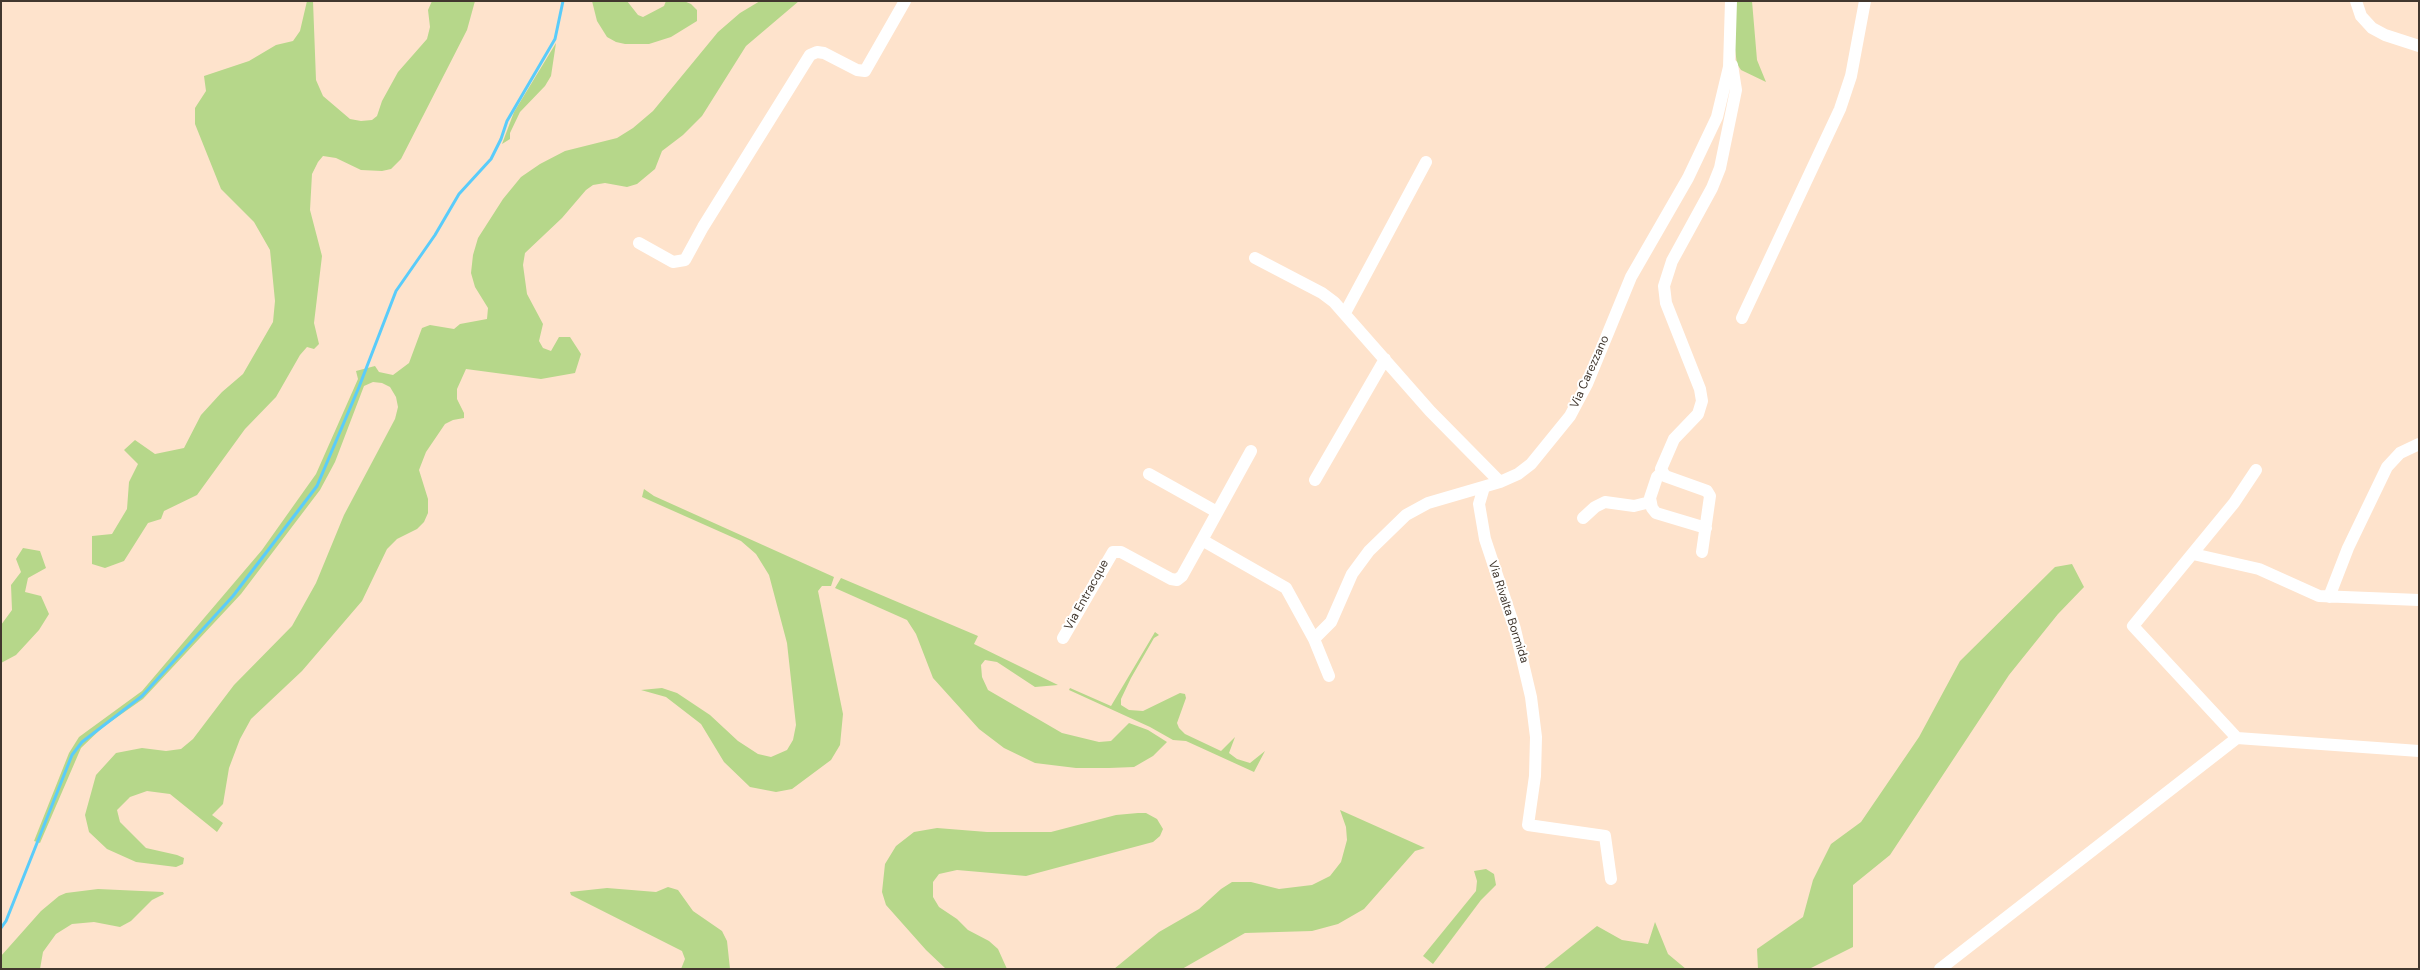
<!DOCTYPE html>
<html>
<head>
<meta charset="utf-8">
<style>
  body { margin:0 }
  #map { position:relative; width:2420px; height:970px; overflow:hidden; background:#fee3cc; font-family:"DM Sans",sans-serif }
  canvas { display:block }
  .frame { position:absolute; inset:0; border:2px solid #41372e; pointer-events:none }
</style>
</head>
<body>
<div id="map">
<canvas width="2420" height="970"></canvas>
<div class="frame"></div>
</div>
<script>
const c = document.querySelector('canvas').getContext('2d');
c.lineJoin = 'round';
function fillPath(path, color) {
  c.fillStyle = color;
  c.fill(path, 'evenodd');
}
function shape(rows) {
  const path = new Path2D();
  for (const r of rows) {
    path.moveTo(r[0], r[1]);
    for (let i = 2; i < r.length; i += 2) path.lineTo(r[i], r[i + 1]);
  }
  return path;
}
function trace(path, color, width, dash) {
  c.strokeStyle = color;
  c.lineWidth = width;
  c.lineCap = dash ? 'butt' : 'round';
  c.setLineDash(dash || []);
  c.stroke(path);
}
function label(font, color, halo, rows, align = 'center') {
  c.font = font + ' "DM Sans",sans-serif';
  c.lineWidth = 4;
  c.setLineDash([]);
  c.textBaseline = 'middle';
  c.strokeStyle = halo;
  c.fillStyle = color;
  for (const [text, x, y, turn = 0] of rows) {
    c.save();
    c.translate(x, y);
    c.rotate((+turn || 0) * Math.PI / 180);
    c.textAlign = isNaN(turn) ? turn : align;
    if (halo) c.strokeText(text, 0, 0);
    c.fillText(text, 0, 0);
    c.restore();
  }
}
const green = shape([
  [307,1,313,1,316,80,323,96,350,119,361,121,372,120,377,116,382,101,398,72,427,39,430,27,428,10,432,1,475,1,467,30,401,159,391,169,382,171,361,170,336,158,323,156,318,162,312,174,310,210,322,256,314,323,319,344,314,349,307,347,300,355,276,397,245,429,197,495,164,511,161,519,148,523,124,561,105,568,92,564,92,536,112,534,127,509,129,482,138,464,124,450,135,440,155,454,184,448,201,415,222,392,243,374,273,322,275,301,270,250,254,222,221,189,195,124,195,108,206,91,204,76,249,61,276,45,293,41,300,31],
  [592,1,627,1,638,15,643,17,664,6,666,1,684,1,691,4,697,10,697,21,671,37,649,44,625,44,616,42,607,37,597,21],
  [760,1,799,1,746,46,702,116,683,135,662,151,655,169,637,184,627,187,605,183,593,185,586,190,562,218,525,253,523,265,527,294,543,324,539,341,543,348,551,351,559,337,570,337,581,354,575,373,541,379,466,369,457,389,457,399,464,413,464,418,453,420,445,424,426,452,419,470,428,499,428,513,424,522,417,529,397,539,387,549,362,601,302,671,251,719,240,739,229,768,223,804,212,815,223,823,217,832,170,794,147,791,130,797,117,810,120,822,146,848,177,855,184,858,183,864,176,867,136,862,107,849,89,832,85,815,96,775,116,753,142,748,166,751,181,749,193,739,234,685,292,626,316,583,344,515,395,419,398,407,396,397,390,387,382,383,373,382,364,386,335,462,320,490,241,594,143,699,103,727,81,748,40,843,34,841,69,753,79,737,142,691,262,550,316,474,358,379,356,371,375,366,379,372,393,375,409,363,422,328,430,325,454,329,460,324,487,319,488,308,475,287,471,273,473,255,478,238,503,199,521,177,540,164,565,151,617,138,633,128,653,111,718,32,740,13],
  [1734,1,1752,1,1757,60,1766,82,1741,70,1737,64,1734,42],
  [556,43,551,76,545,86,520,112,510,133,510,139,502,144,514,112],
  [644,489,654,496,834,577,831,586,822,586,818,591,843,714,840,745,831,760,792,789,776,792,750,787,724,762,701,724,666,697,641,690,662,688,677,693,710,715,738,741,758,754,771,757,787,750,793,740,796,725,787,643,769,575,756,554,741,541,642,497],
  [23,548,40,551,46,568,28,578,25,592,41,596,49,614,39,630,16,655,1,663,1,625,12,610,11,585,21,572,16,559],
  [2072,564,2084,587,2058,614,2009,675,1890,855,1853,885,1853,947,1809,969,1758,969,1757,949,1803,917,1813,880,1831,844,1861,822,1919,737,1960,661,2055,567],
  [841,578,978,636,974,644,1058,685,1035,687,997,662,985,660,981,665,982,677,988,690,1062,733,1099,742,1111,741,1129,723,1148,730,1167,742,1153,756,1134,767,1109,768,1076,768,1035,763,1004,748,979,729,933,678,916,634,907,620,835,588],
  [1155,632,1159,635,1154,638,1131,678,1121,699,1121,705,1129,710,1143,711,1180,693,1185,694,1186,698,1177,723,1179,728,1185,734,1221,751,1235,737,1229,753,1237,759,1250,763,1265,751,1254,772,1186,741,1173,740,1150,727,1069,690,1070,688,1111,706],
  [1340,810,1425,848,1415,851,1364,909,1338,924,1312,931,1245,933,1182,969,1114,969,1159,932,1199,909,1221,889,1232,882,1251,882,1279,889,1312,885,1330,876,1341,862,1347,840,1346,827],
  [1138,813,1146,813,1157,819,1163,829,1160,836,1153,842,1026,876,957,870,939,874,933,882,933,897,939,907,957,919,968,930,989,941,998,949,1007,969,946,969,926,950,886,905,882,892,885,864,896,846,914,832,937,828,987,832,1051,832,1116,815],
  [1486,869,1494,874,1496,885,1481,900,1433,964,1423,956,1476,891,1477,881,1474,871],
  [668,887,678,890,693,911,722,931,727,941,730,969,681,969,685,959,682,951,571,895,570,892,607,888,656,892],
  [98,889,163,892,164,894,152,900,131,921,120,927,94,922,72,924,56,934,43,952,40,969,1,969,1,956,41,911,59,896,66,893],
  [1655,922,1668,954,1686,969,1543,969,1597,926,1622,940,1648,944]
]);
const stream = shape([
  [1,928,6,921,72,755,82,742,142,696,233,596,317,486,359,387,396,291,435,235,459,194,491,159,501,139,507,121,555,39,563,1]
]);
const minor = shape([
  [2356,1,2361,16,2372,28,2385,35,2419,46],
  [639,243,673,262,685,260,703,227,810,55,817,52,824,53,857,70,865,71,905,1],
  [1255,258,1322,293,1334,302,1430,411,1500,482],
  [1345,313,1426,162],
  [1742,318,1840,109,1851,76,1865,1],
  [1251,451,1202,540,1286,588,1314,639,1329,676],
  [1662,472,1657,477,1650,498,1652,508,1656,513,1706,528],
  [1149,474,1217,512],
  [1315,480,1385,359],
  [1484,487,1479,504,1485,539,1515,629,1531,697,1536,737,1535,776,1528,825,1605,836,1611,879],
  [1583,518,1595,507,1605,502,1634,506,1650,502],
  [1702,552,1710,496,1707,491,1665,476,1661,469,1674,439,1698,414,1702,401,1700,389,1666,303,1664,286,1672,261,1712,188,1720,168,1736,90,1732,65],
  [2193,554,2259,569,2319,596,2419,600],
  [2329,597,2348,548,2387,467,2400,453,2419,444],
  [1063,638,1113,552,1121,552,1171,579,1177,580,1182,576,1202,540],
  [1314,639,1331,622,1352,574,1369,551,1406,515,1428,503,1500,482,1518,474,1531,464,1570,416,1587,384,1631,277,1688,178,1717,117,1729,67,1731,1],
  [2237,738,2133,626,2234,503,2256,470],
  [1940,969,2237,738,2419,751]
]);
const streetNames = [
  ["Via Carezzano",1590,372,-66],
  ["Via Entracque",1087,595,-61],
  ["Via Rivalta Bormida",1508,612,72]
];
fillPath(green, '#b6d78a');
trace(stream, '#5accfa', 3);
trace(minor, '#fff', 12);
label('12px', '#41372e', '#fff', streetNames);
</script>
</body>
</html>
